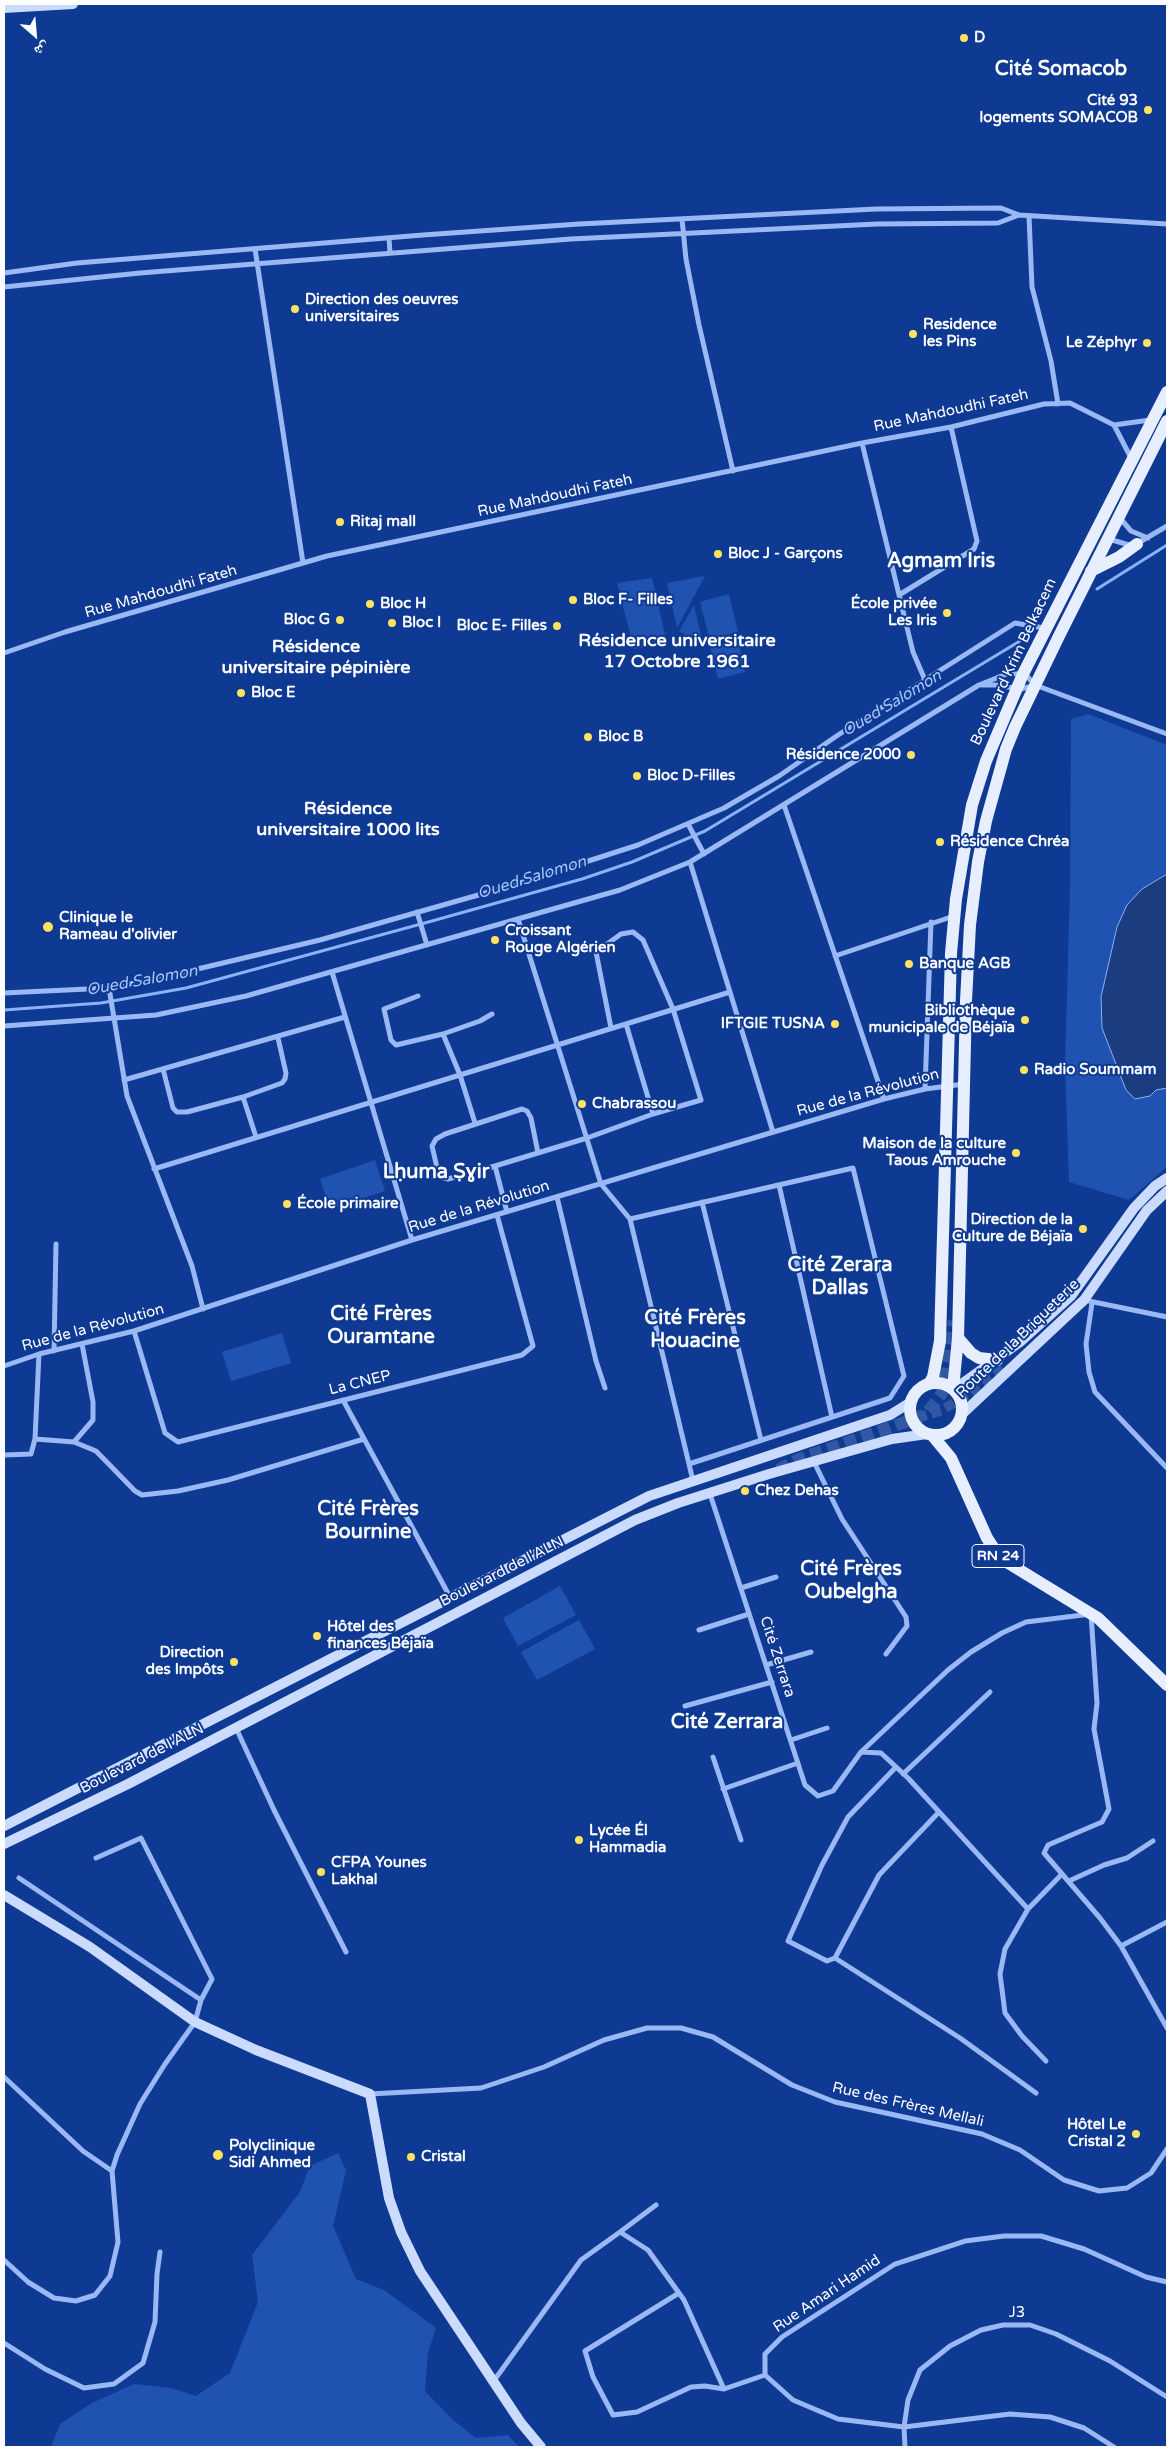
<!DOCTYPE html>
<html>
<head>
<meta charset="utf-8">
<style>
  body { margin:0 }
  #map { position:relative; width:1171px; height:2451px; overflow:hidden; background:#0f3a93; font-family:"Varela Round","Noto Naskh Arabic",sans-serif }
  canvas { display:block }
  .frame { position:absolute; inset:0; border:5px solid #fff; pointer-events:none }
  .north { position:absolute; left:10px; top:10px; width:50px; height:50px; -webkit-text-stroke:4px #0f3a93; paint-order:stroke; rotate:153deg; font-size:14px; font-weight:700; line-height:20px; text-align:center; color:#fff }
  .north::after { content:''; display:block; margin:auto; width:18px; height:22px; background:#fff; clip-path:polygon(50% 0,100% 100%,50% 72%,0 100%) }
</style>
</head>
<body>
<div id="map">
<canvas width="1171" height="2451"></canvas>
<div class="frame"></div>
<div class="north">ش</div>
</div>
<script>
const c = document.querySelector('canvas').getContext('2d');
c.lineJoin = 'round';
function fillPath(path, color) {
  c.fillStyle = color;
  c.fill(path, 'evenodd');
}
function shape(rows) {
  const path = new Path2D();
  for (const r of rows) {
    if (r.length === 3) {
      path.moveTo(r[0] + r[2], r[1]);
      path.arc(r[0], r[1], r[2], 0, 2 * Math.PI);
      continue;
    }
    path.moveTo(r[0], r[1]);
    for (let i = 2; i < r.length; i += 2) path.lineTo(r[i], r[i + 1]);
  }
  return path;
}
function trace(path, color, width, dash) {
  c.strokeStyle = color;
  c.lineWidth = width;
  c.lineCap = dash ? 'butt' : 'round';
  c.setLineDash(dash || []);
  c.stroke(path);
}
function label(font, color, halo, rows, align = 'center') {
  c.font = font + ' "Varela Round",sans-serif';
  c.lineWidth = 4;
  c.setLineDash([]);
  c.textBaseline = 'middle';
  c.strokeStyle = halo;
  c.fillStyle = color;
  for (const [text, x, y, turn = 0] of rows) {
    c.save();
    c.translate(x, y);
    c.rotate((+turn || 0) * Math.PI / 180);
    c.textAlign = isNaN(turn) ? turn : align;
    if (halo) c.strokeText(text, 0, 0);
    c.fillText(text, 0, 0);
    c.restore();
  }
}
const green = shape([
  [705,576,677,628,667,583],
  [652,578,665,635,658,639,654,645,634,649,617,583],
  [729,594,738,632,710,640,700,602],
  [694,605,703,645,696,645,691,638,679,631],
  [738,640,745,672,718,679,710,646],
  [1088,714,1167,745,1167,1167,1129,1200,1069,1182,1065,1064,1070,889,1071,719],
  [375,1160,385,1191,330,1209,320,1179],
  [282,1333,291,1363,231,1381,222,1352],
  [560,1586,576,1615,518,1646,503,1618],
  [579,1620,595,1649,537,1680,521,1652],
  [338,2153,346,2170,333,2226,356,2279,384,2290,436,2328,428,2353,425,2391,453,2420,476,2438,508,2435,519,2447,51,2447,60,2424,92,2403,134,2384,171,2388,196,2396,230,2373,258,2302,252,2255,300,2192,310,2166]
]);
const water = shape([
  [1167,874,1167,1088,1156,1090,1150,1096,1135,1099,1126,1090,1102,1028,1101,997,1117,927,1127,905,1142,889,1167,874]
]);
const stream = shape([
  [1097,589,1167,545],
  [4,1010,101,1003,186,988,432,921,582,879,632,862,705,831,1020,641]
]);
const secondaryTunnel = shape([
  [917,1418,942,1410,967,1395,1005,1368]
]);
const primaryTunnel = shape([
  [778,1470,799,1459,917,1418,928,1412,942,1393,954,1321]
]);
const street = shape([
  [1029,216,1032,287,1051,361,1058,404],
  [682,219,686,259,699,325,733,471],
  [389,238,390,253],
  [255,249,303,563],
  [4,273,77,263,423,235,579,224,876,209,1001,208,1019,215,1167,224],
  [4,287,140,273,571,239,877,224,998,223,1019,215],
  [1114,425,1131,458],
  [862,443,913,652,925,680],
  [1119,517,1131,531,1148,538],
  [1109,539,1129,545],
  [1138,543,1167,526],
  [899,595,974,549,977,541,951,427],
  [4,653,65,632,327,556,862,443,951,427,1044,404,1070,403,1114,425,1150,420],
  [982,685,995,685,1021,689,1032,686],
  [784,805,884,1099],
  [688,824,704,854],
  [690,862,773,1132],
  [417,912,427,945],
  [518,919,601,1184,630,1219,689,1464,890,1398,904,1376,853,1168,630,1219],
  [835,956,954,916],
  [332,972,412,1240],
  [109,988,127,1096,192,1266,203,1309],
  [4,993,109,988,151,980,320,940,517,884,638,845,724,808,779,776,838,735,1015,623,1044,628],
  [418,996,384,1009,391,1040,396,1045,443,1034,480,1021,492,1014],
  [626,1024,653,1114],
  [4,1026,156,1015,246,996,620,890,690,862,979,685,1009,673,1026,675,1035,685,1167,734],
  [443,1034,460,1075,475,1123],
  [163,1069,173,1108,177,1112,187,1112,243,1097,256,1137],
  [124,1080,345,1017],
  [925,1089,931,922],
  [243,1097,282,1083,285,1079,286,1073,278,1038],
  [538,1153,531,1118,527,1111,522,1109,445,1134,436,1139,432,1146,438,1172,441,1177,448,1179,495,1166,587,1138,653,1114,701,1100,673,1009,643,940,633,932,621,934,596,952,611,1028],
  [495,1166,507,1212],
  [154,1169,730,992],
  [779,1185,832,1417],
  [557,1197,596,1361,605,1388],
  [702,1202,761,1440],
  [1084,1300,1167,1317],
  [1092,1303,1086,1344,1089,1372,1095,1392,1167,1468],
  [134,1331,165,1433,178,1442,522,1355,533,1346,497,1215],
  [54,1351,56,1244],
  [4,1366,39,1354,134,1331,412,1240,884,1099,925,1089,964,1084],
  [343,1400,450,1597],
  [35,1439,74,1442,96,1451,135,1491,142,1495,178,1491,228,1480,364,1439],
  [74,1442,93,1420,93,1402,82,1344],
  [4,1455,31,1454,35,1439,39,1354],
  [814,1462,842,1519,906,1617,907,1626,886,1654],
  [689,1464,693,1481],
  [710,1494,805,1785,818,1796,833,1791,861,1752,881,1753,908,1778,1028,1909],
  [741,1588,776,1577],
  [699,1630,749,1614],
  [766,1665,811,1652],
  [685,1706,772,1682],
  [236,1728,274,1810,346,1952],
  [791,1740,827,1728],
  [861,1752,948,1670,971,1652,1002,1633,1026,1622,1091,1614,1097,1703,1094,1729,1109,1809,1102,1822,1048,1845,1044,1853,1100,1918,1121,1946,1167,2028],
  [713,1757,741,1840],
  [903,1774,990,1692],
  [723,1789,798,1763],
  [939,1812,879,1875,835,1958,960,2038,1036,2093],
  [19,1878,201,2000],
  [1069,1881,1104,1865,1127,1858,1153,1841],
  [1121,1946,1167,1922],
  [835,1958,827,1961,788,1941,822,1865,848,1817,896,1767],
  [1046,2061,1022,2036,1005,2013,1000,1974,1005,1949,1028,1909,1062,1874],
  [4,2077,83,2151,112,2171],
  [370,2094,481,2088,544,2067,604,2040,647,2028,681,2028,713,2037,792,2085,835,2102,982,2134,1020,2150,1064,2180,1099,2191,1127,2188,1151,2173,1167,2149],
  [620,2232,656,2205],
  [4,2260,28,2282,54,2298,76,2301,95,2295,110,2276,118,2242,112,2171,117,2155,140,2104,165,2064,195,2022,201,2000,212,1979,141,1838,96,1858],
  [679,2293,585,2351,593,2377,613,2415,637,2412,691,2387,705,2386,724,2389],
  [4,2343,45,2369,84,2388,114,2384,143,2363,155,2322,157,2274,160,2252],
  [493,2382,581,2260,620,2232,648,2250,684,2300,724,2389,765,2375],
  [905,2447,904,2427,908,2400,920,2370,950,2346,981,2330,1003,2325,1030,2325,1056,2334,1110,2361,1167,2397],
  [1114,2447,1084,2428,1050,2417,1010,2414,904,2427,838,2419,793,2400,765,2375,765,2354,782,2337,895,2264,965,2241,1004,2236,1041,2236,1084,2249,1146,2277,1167,2282]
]);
const secondary = shape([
  [4,8,73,4],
  [953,1390,1020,1342,1071,1296,1134,1208,1155,1186,1167,1178],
  [961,1415,1084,1300,1147,1210,1167,1191],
  [4,1826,649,1496,890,1415,911,1402],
  [4,1844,128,1784,635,1520,678,1503,769,1474,892,1439,927,1434],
  [4,1895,90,1947,195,2022,256,2050,370,2094,389,2198,401,2232,420,2271,521,2423,541,2447]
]);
const primary = shape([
  [1091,571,1119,557,1137,544],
  [958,1338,971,1353,979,1358,997,1360],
  [936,1409,26],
  [929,1384,933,1377,940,1341,951,953,956,899,972,805,986,761,1023,674,1167,392],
  [953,1389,958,1338,966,1001,970,925,978,862,986,821,1006,749,1015,727,1059,636,1167,421],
  [932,1435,951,1458,987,1538,1000,1558,1098,1618,1167,1685]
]);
const markers = [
  [964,38,5,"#ffe25d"],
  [1148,110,5,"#ffe25d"],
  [295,309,5,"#ffe25d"],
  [913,334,5,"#ffe25d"],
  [1147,343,5,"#ffe25d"],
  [340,522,5,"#ffe25d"],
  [718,554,5,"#ffe25d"],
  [573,600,5,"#ffe25d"],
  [370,604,5,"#ffe25d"],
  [947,613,5,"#ffe25d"],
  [340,620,5,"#ffe25d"],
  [392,623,5,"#ffe25d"],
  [557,626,5,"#ffe25d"],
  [241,693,5,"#ffe25d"],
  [588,737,5,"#ffe25d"],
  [911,755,5,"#ffe25d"],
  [637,776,5,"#ffe25d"],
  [940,842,5,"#ffe25d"],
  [48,927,6,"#ffe25d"],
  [495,940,5,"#ffe25d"],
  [909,964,5,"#ffe25d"],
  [1025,1020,5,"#ffe25d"],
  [835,1024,5,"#ffe25d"],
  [1024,1070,5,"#ffe25d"],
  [582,1104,5,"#ffe25d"],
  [1016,1153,5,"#ffe25d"],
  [287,1204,5,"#ffe25d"],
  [1083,1229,5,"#ffe25d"],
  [745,1491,5,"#ffe25d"],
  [317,1636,5,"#ffe25d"],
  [234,1662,5,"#ffe25d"],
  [579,1840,5,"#ffe25d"],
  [321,1872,5,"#ffe25d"],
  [1136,2134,5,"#ffe25d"],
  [218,2155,6,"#ffe25d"],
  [411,2157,5,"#ffe25d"]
];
const shields = [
  [998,1556,52]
];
const shieldNames = [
  ["RN 24",998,1556]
];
const poiNames = [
  ["D",974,38],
  ["Cité 93",1138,101,"right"],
  ["logements SOMACOB",1138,118,"right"],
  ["Direction des oeuvres",305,300],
  ["universitaires",305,317],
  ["Residence",923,325],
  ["les Pins",923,342],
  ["Le Zéphyr",1137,343,"right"],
  ["Ritaj mall",350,522],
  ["Bloc J - Garçons",728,554],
  ["Bloc F- Filles",583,600],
  ["Bloc H",380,604],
  ["École privée",937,604,"right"],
  ["Les Iris",937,621,"right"],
  ["Bloc G",330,620,"right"],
  ["Bloc I",402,623],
  ["Bloc E- Filles",547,626,"right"],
  ["Bloc E",251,693],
  ["Bloc B",598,737],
  ["Résidence 2000",901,755,"right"],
  ["Bloc D-Filles",647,776],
  ["Résidence Chréa",950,842],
  ["Clinique le",59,918],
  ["Rameau d'olivier",59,935],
  ["Croissant",505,931],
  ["Rouge Algérien",505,948],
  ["Banque AGB",919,964],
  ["Bibliothèque",1015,1011,"right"],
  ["municipale de Béjaïa",1015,1028,"right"],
  ["IFTGIE TUSNA",825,1024,"right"],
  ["Radio Soummam",1034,1070],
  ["Chabrassou",592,1104],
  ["Maison de la culture",1006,1144,"right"],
  ["Taous Amrouche",1006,1161,"right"],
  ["École primaire",297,1204],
  ["Direction de la",1073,1220,"right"],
  ["Culture de Béjaïa",1073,1237,"right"],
  ["Chez Dehas",755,1491],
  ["Hôtel des",327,1627],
  ["finances Béjaïa",327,1644],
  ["Direction",224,1653,"right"],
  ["des Impôts",224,1670,"right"],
  ["Lycée Él",589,1831],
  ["Hammadia",589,1848],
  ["CFPA Younes",331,1863],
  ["Lakhal",331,1880],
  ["Hôtel Le",1126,2125,"right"],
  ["Cristal 2",1126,2142,"right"],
  ["Polyclinique",229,2146],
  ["Sidi Ahmed",229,2163],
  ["Cristal",421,2157]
];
const streetNames = [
  ["Rue Mahdoudhi Fateh",951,411,-12],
  ["Rue Mahdoudhi Fateh",555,496,-12],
  ["Rue Mahdoudhi Fateh",161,592,-16],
  ["Boulevard Krim Belkacem",1014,662,-65],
  ["Rue de la Révolution",868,1093,-15],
  ["Rue de la Révolution",479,1207,-17],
  ["Rue de la Révolution",93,1328,-15],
  ["Route de la Briqueterie",1018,1339,-44],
  ["La CNEP",360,1383,-14],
  ["Boulevard de l'ALN",502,1572,-27],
  ["Cité Zerrara",777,1657,72],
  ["Boulevard de l'ALN",142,1759,-27],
  ["Rue des Frères Mellali",908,2105,13],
  ["Rue Amari Hamid",827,2294,-34],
  ["J3",1017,2313]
];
const waterNames = [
  ["Oued Salomon",892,704,-31],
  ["Oued Salomon",532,878,-17],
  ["Oued Salomon",142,981,-10]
];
const quarterNames = [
  ["Résidence universitaire",677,641],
  ["17 Octobre 1961",677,662],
  ["Résidence",316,647],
  ["universitaire pépinière",316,668],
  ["Résidence",348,809],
  ["universitaire 1000 lits",348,830]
];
const districtNames = [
  ["Cité Somacob",1061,70],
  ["Agmam Iris",941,562],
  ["Lḥuma Ṣɣir",436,1173],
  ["Cité Zerara",840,1266],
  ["Dallas",840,1289],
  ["Cité Frères",381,1315],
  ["Ouramtane",381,1338],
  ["Cité Frères",695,1319],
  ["Houacine",695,1342],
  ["Cité Frères",368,1510],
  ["Bournine",368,1533],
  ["Cité Frères",851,1570],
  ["Oubelgha",851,1593],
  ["Cité Zerrara",727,1723]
];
fillPath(green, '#2052b2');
fillPath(water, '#1b3c7f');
trace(water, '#8bb2f8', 1);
trace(stream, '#8bb2f8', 3);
trace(secondaryTunnel, '#3358a3', 10, [10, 5]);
trace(primaryTunnel, '#3358a3', 12, [12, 6]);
trace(street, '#9ab9f4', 5);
trace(secondary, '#cadbfd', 10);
trace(primary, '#e7eeff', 12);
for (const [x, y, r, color] of markers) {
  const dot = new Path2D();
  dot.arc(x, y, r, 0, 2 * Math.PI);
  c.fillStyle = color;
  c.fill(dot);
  trace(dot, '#0f3a93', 2);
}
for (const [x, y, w] of shields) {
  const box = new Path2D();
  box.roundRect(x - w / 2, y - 11.5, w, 23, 4);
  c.fillStyle = '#0f3a93';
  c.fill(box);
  trace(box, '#fff', 1);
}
label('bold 14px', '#fff', null, shieldNames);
label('bold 15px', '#fff', '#0f3a93', poiNames, 'left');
label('15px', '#fff', '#0f3a93', streetNames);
label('italic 16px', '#a6c4fb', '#0f3a93', waterNames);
label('bold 18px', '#fff', '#0f3a93', quarterNames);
label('bold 20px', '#fff', '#0f3a93', districtNames);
</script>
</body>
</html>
